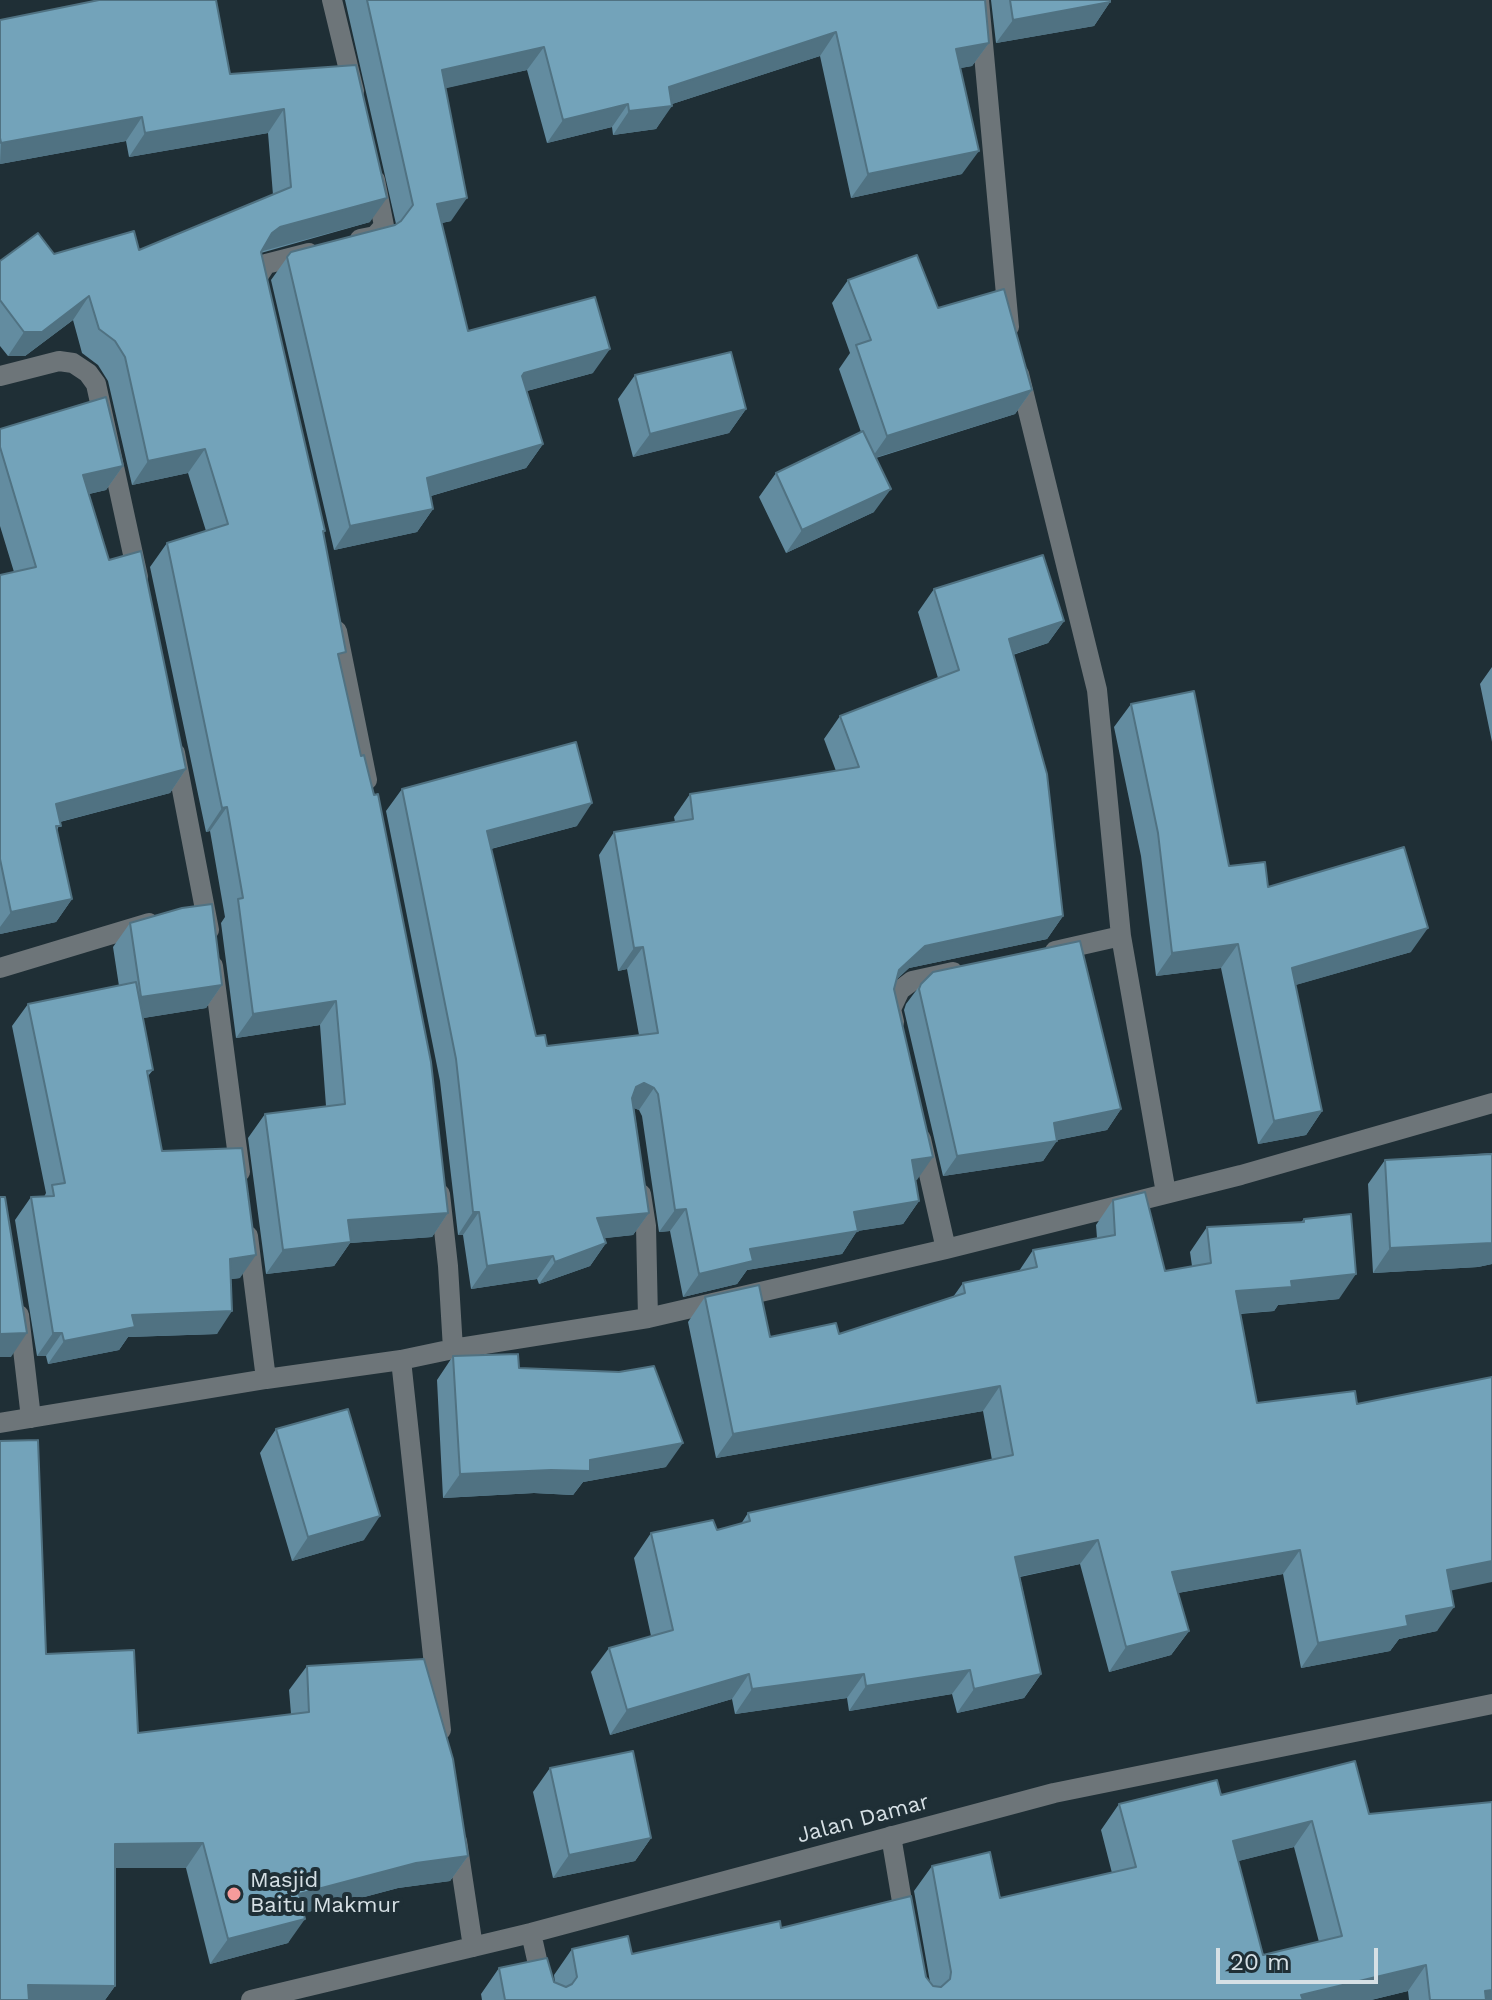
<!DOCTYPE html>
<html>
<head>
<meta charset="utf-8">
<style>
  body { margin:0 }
  #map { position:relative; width:1492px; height:2000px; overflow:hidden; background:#1f2f36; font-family:"Work Sans",sans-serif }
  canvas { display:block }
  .scale { position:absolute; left:1216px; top:1948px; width:162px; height:36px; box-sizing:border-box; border:4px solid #d6e0e5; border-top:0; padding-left:10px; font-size:24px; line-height:28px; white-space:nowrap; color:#d6e0e5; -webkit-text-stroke:6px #1f2f36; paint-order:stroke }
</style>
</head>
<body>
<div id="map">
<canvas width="1492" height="2000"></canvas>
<div class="scale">20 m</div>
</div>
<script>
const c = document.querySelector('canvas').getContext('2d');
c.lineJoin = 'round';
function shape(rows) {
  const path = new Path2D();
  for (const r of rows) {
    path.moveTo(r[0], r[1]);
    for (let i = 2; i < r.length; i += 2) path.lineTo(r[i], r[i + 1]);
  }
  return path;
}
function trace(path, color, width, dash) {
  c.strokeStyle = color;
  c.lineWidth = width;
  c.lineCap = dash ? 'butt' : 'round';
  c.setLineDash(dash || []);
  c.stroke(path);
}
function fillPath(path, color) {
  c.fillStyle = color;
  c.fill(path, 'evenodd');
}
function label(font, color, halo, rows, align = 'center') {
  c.font = font + ' "Work Sans",sans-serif';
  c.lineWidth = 8;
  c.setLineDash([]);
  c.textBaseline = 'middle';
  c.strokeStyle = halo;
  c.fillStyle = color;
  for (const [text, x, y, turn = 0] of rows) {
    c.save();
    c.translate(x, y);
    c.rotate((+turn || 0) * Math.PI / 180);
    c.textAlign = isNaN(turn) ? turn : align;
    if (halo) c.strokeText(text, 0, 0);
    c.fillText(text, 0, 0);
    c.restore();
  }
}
const minor = shape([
  [332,0,354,91],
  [979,0,1009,327],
  [360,239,375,236,384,226,375,180],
  [259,288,257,278,266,264,309,253],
  [1019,374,1097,690,1121,936,1055,951],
  [0,376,59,361,73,363,88,373,96,384,138,577],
  [337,631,367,780],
  [175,753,209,930],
  [1121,936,1166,1193],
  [213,966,240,1172],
  [0,968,149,923],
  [894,1022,891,1009,900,990,912,981,953,972],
  [921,1139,946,1249],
  [440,1194,448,1266,453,1349],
  [641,1194,646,1226,648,1318],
  [248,1236,266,1379],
  [19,1315,31,1418],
  [401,1360,441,1730],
  [0,1423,266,1379,401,1360,453,1349,648,1318,946,1249,1241,1175,1492,1103],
  [891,1836,906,1925],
  [457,1841,473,1947],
  [531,1933,546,2000],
  [251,2000,531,1933,1054,1793,1492,1704]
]);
const wall = shape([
  [345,0,985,0,989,43,972,66,960,68,962,174,851,198,820,56,672,104,656,129,613,135,612,127,547,143,527,70,445,88,451,221,442,223,468,331,593,373,527,391,543,444,526,468,431,496,433,509,417,532,334,550,271,280,291,252,396,224],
  [991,0,1110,0,1110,2,1094,26,996,43],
  [0,20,230,74,356,65,370,222,261,253,325,531,323,534,340,661,448,1213,432,1237,350,1243,334,1266,266,1274,248,1138,265,1114,326,1106,320,1025,236,1038,221,923,225,917,210,831,206,832,150,567,167,543,206,531,188,473,132,485,108,381,98,365,82,353,73,320,25,356,8,356,0,346,0,261,54,254,139,250,273,195,268,133,129,157,126,141,0,164],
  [848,280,938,308,1032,390,1015,414,876,458,874,512,786,553,759,497,776,473,861,432,839,369,850,353,832,303],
  [635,375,746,409,729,433,633,457,618,399],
  [0,429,123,466,106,490,89,494,109,560,186,769,170,793,60,822,57,831,72,899,56,922,0,934,0,575,14,572,0,526],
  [934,589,1064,621,1048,643,1013,655,1063,916,1047,939,909,968,896,980,894,989,917,1180,915,1180,919,1201,903,1224,857,1231,842,1254,747,1270,737,1284,683,1297,670,1231,659,1232,642,1116,639,1110,634,1108,649,1213,633,1235,604,1238,606,1243,590,1266,539,1284,537,1279,471,1289,463,1235,458,1235,440,1081,386,811,402,789,577,826,491,849,536,1036,547,1046,639,1035,627,969,618,971,599,855,614,832,675,822,674,817,690,794,836,771,824,739,840,716,938,678,918,612],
  [1492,667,1492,742,1480,684],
  [1131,704,1229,866,1268,887,1411,952,1295,985,1322,1111,1306,1135,1258,1144,1221,968,1156,976,1141,856,1114,727],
  [130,923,222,985,206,1008,143,1018,153,1070,148,1076,162,1151,240,1278,231,1279,217,1334,128,1337,119,1350,48,1364,46,1356,37,1356,15,1220,31,1197,44,1197,46,1193,12,1026,28,1004,119,986,113,947],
  [921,984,1121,1109,1107,1130,1057,1140,1043,1161,943,1176,904,1010,906,1004],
  [1492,1153,1492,1264,1478,1267,1373,1273,1368,1184,1385,1160],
  [1113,1200,1165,1271,1192,1266,1190,1252,1207,1227,1301,1222,1304,1219,1339,1299,1278,1305,1274,1311,1240,1314,1257,1403,1357,1404,1451,1590,1437,1631,1399,1639,1390,1651,1301,1668,1283,1574,1178,1593,1189,1631,1171,1655,1109,1672,1080,1564,1020,1577,1041,1674,1024,1698,957,1713,952,1694,849,1711,847,1698,735,1714,732,1699,610,1735,591,1672,609,1648,651,1636,634,1558,651,1533,717,1530,741,1524,748,1513,992,1460,983,1411,716,1458,688,1322,705,1297,770,1337,839,1334,953,1297,963,1283,1019,1271,1033,1250,1097,1238,1096,1225],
  [453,1356,519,1368,666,1467,583,1482,573,1495,534,1493,443,1498,437,1380],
  [276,1429,364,1540,292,1561,260,1453],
  [46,1654,138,1733,291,1714,289,1690,307,1666,468,1856,450,1881,398,1888,304,1913,288,1943,210,1964,186,1868,115,1868,115,1986,105,2000,0,2000],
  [550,1768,651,1838,635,1861,553,1878,533,1792],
  [1221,1795,1369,1814,1492,2000,1409,2000,1408,1991,1371,2000,482,2000,481,1994,499,1968,555,1983,554,1975,572,1949,632,1954,781,1928,926,1977,930,1982,914,1891,932,1866,1000,1898,1112,1873,1101,1830,1119,1804],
  [1294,1847,1319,1942,1263,1955,1238,1861]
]);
const shadedWall = shape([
  [1110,2,1094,26,996,43,1013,20],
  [836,32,820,56,666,106,672,106,656,129,613,135,629,111,669,87],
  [989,43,972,66,940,72,956,49],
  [544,47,527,70,425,93,442,70],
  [628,104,612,127,547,143,563,120],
  [284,109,268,133,129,157,145,133],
  [142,117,126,141,0,164,1,143],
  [979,151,962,174,851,198,868,174],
  [387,198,370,222,263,251,255,257,272,233,280,227],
  [467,198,451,221,421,227,437,204],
  [89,296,73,320,25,356,8,356,24,332],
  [610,349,593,373,508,396,524,373],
  [1032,390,1015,414,871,459,887,436],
  [746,409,729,433,633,457,650,434],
  [543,444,526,468,410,502,427,478],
  [205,449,188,473,132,485,148,461],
  [123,466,106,490,67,499,83,475],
  [891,489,874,512,786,553,802,530],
  [433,509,417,532,334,550,350,526],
  [1064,621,1048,643,993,661,1009,639],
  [186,769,170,793,40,827,56,804],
  [592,803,577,826,471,854,487,831],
  [227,807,210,831,206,832,222,808],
  [72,899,56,922,0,934,0,927,11,912],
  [1063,916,1047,939,909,968,883,992,899,970,925,946],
  [1428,928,1411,952,1275,991,1292,968],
  [1238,944,1221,968,1156,976,1172,953],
  [643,947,627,969,618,971,634,948],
  [222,985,206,1008,125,1021,141,997],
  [336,1001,320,1025,236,1038,253,1014],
  [644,1083,654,1088,639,1110,628,1106,636,1087],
  [1121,1109,1107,1130,1041,1143,1057,1141,1043,1161,943,1176,957,1156,1054,1123],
  [1322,1111,1306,1135,1258,1144,1274,1121],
  [933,1157,917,1180,896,1183,912,1160],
  [919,1201,903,1224,857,1231,842,1254,747,1270,737,1284,683,1297,699,1274,750,1249,854,1212],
  [686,1209,670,1231,659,1232,675,1210],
  [473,1212,479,1212,463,1235,458,1235],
  [448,1213,432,1237,350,1243,334,1266,266,1274,283,1250,348,1220],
  [649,1213,633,1235,581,1241,597,1218],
  [606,1243,590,1266,539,1284,555,1262],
  [1492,1243,1492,1264,1478,1267,1373,1273,1390,1248],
  [256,1255,240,1278,214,1281,230,1259],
  [553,1256,537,1279,471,1289,487,1266],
  [1356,1274,1339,1299,1278,1305,1274,1311,1218,1315,1236,1291,1291,1281],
  [232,1311,217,1334,128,1337,119,1350,48,1364,64,1341,132,1315],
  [27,1333,11,1357,0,1357,0,1334],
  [53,1333,62,1333,46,1356,37,1356],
  [1000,1386,983,1411,716,1458,733,1434],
  [683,1443,666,1467,583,1482,573,1495,534,1493,443,1498,460,1474,590,1460],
  [380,1516,364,1540,292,1561,308,1537],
  [1098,1540,1080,1564,998,1581,1015,1557],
  [1300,1550,1283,1574,1155,1597,1172,1572],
  [1492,1561,1492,1582,1430,1595,1447,1570],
  [1454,1607,1437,1631,1399,1639,1390,1651,1301,1668,1318,1643,1406,1616],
  [1189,1631,1171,1655,1109,1672,1126,1647],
  [970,1670,952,1694,849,1711,866,1686],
  [749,1674,732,1699,610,1735,627,1710],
  [864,1674,847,1698,735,1714,752,1689],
  [1041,1674,1024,1698,957,1713,974,1689],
  [1312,1821,1294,1847,1215,1867,1233,1841],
  [651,1838,635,1861,553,1878,569,1855],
  [203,1843,186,1868,98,1868,115,1844],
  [468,1856,450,1881,398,1888,282,1919,299,1894,416,1863],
  [305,1919,288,1943,210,1964,228,1939],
  [1426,1965,1408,1991,1371,2000,1298,2000,1301,1995],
  [28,1985,115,1986,105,2000,17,2000],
  [1492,1990,1492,2000,1479,2000,1485,1991]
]);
const building = shape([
  [99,0,216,0,230,74,356,65,387,198,280,227,272,233,261,252,325,531,323,531,346,652,338,654,361,756,364,755,374,795,378,794,431,1062,448,1213,348,1220,351,1242,283,1250,265,1114,345,1104,336,1001,253,1014,238,899,243,898,227,807,222,808,167,543,228,524,205,449,148,461,125,357,115,341,99,329,89,296,42,332,24,332,0,300,0,261,38,233,54,254,134,231,139,250,291,187,284,109,145,133,142,117,1,143,0,138,0,20,99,0],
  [367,0,985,0,989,43,956,49,979,151,868,174,836,32,669,87,672,106,629,111,628,104,563,120,544,47,442,70,467,198,437,204,468,331,595,297,610,349,524,373,522,376,543,444,427,478,433,509,350,526,287,257,291,252,395,225,401,221,413,205,367,0],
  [1010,0,1110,0,1110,2,1013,20,1010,0],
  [917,255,938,308,1004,289,1032,390,887,436,856,345,871,340,848,280,917,255],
  [731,352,746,409,650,434,635,375,731,352],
  [106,397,123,466,83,475,109,560,141,551,186,769,56,804,61,826,56,826,72,899,11,912,0,859,0,575,36,567,0,447,0,429,106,397],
  [863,431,891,489,802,530,776,473,863,431],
  [1043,555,1064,621,1009,639,1047,774,1063,916,925,946,899,970,894,989,933,1157,912,1160,919,1201,854,1212,858,1231,750,1249,753,1261,699,1274,686,1209,675,1210,658,1094,654,1088,644,1083,636,1087,632,1098,649,1213,597,1218,606,1243,555,1262,553,1256,487,1266,479,1212,473,1212,456,1059,402,789,576,742,592,803,487,831,536,1036,545,1035,547,1046,658,1033,643,947,634,948,614,832,693,819,690,794,859,767,840,716,959,670,934,589,1043,555],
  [1194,691,1229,866,1265,862,1268,887,1404,847,1428,928,1292,968,1322,1111,1274,1121,1238,944,1172,953,1158,833,1131,704,1194,691],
  [212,904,222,985,141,997,130,923,182,908,212,904],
  [1080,941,1121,1109,1054,1123,1057,1141,957,1156,919,989,921,984,933,972,1080,941],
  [136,982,153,1070,147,1071,162,1151,242,1148,256,1255,230,1259,232,1311,132,1315,135,1327,64,1341,62,1333,53,1333,31,1197,54,1196,52,1185,65,1183,28,1004,136,982],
  [1492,1154,1492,1243,1390,1248,1385,1160,1492,1154],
  [1145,1192,1165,1271,1211,1263,1207,1227,1304,1222,1304,1219,1351,1214,1356,1274,1291,1281,1292,1287,1236,1291,1257,1403,1355,1391,1357,1404,1492,1377,1492,1561,1447,1570,1454,1607,1406,1616,1408,1626,1318,1643,1300,1550,1172,1572,1189,1631,1126,1647,1098,1540,1015,1557,1041,1674,974,1689,970,1670,866,1686,864,1674,752,1689,749,1674,627,1710,609,1648,673,1630,651,1533,713,1520,717,1530,750,1521,748,1513,1013,1455,1000,1386,733,1434,705,1297,759,1285,770,1337,836,1323,839,1334,965,1293,963,1283,1037,1267,1033,1250,1115,1235,1113,1200,1145,1192],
  [0,1197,5,1197,27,1333,0,1334,0,1197],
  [518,1354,519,1368,619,1372,654,1366,683,1443,590,1460,590,1471,551,1470,460,1474,453,1356,518,1354],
  [348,1409,380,1516,308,1537,276,1429,348,1409],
  [38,1440,46,1654,134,1650,138,1733,309,1712,307,1666,424,1659,453,1759,468,1856,416,1863,299,1894,305,1919,228,1939,203,1843,115,1844,115,1986,28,1985,29,2000,0,2000,0,1441,38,1440],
  [633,1751,651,1838,569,1855,550,1768,633,1751],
  [1355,1761,1369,1814,1492,1802,1492,1990,1485,1991,1486,2000,1430,2000,1426,1965,1301,1995,1303,2000,505,2000,499,1968,547,1958,554,1982,566,1987,572,1984,577,1977,572,1949,628,1936,632,1954,780,1921,781,1928,911,1896,926,1977,933,1986,941,1987,950,1979,951,1972,932,1866,990,1852,1000,1898,1136,1867,1119,1804,1217,1780,1221,1795,1355,1761],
  [1312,1821,1342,1936,1263,1955,1233,1841,1312,1821]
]);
const markers = [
  [234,1894,8,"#f59b9b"]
];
const streetNames = [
  ["Jalan Damar",863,1819,-15]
];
const poiNames = [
  ["Masjid",250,1881],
  ["Baitu Makmur",250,1906]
];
trace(minor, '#6d7579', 20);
fillPath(wall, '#638ca0');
fillPath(shadedWall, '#507282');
fillPath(building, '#73a3ba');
trace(building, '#507282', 2);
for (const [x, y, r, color] of markers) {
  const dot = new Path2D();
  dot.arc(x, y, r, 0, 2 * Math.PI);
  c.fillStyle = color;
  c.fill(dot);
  trace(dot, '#1f2f36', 3);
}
label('22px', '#d6e0e5', '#1f2f36', streetNames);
label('22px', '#d6e0e5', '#1f2f36', poiNames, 'left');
</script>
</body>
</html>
